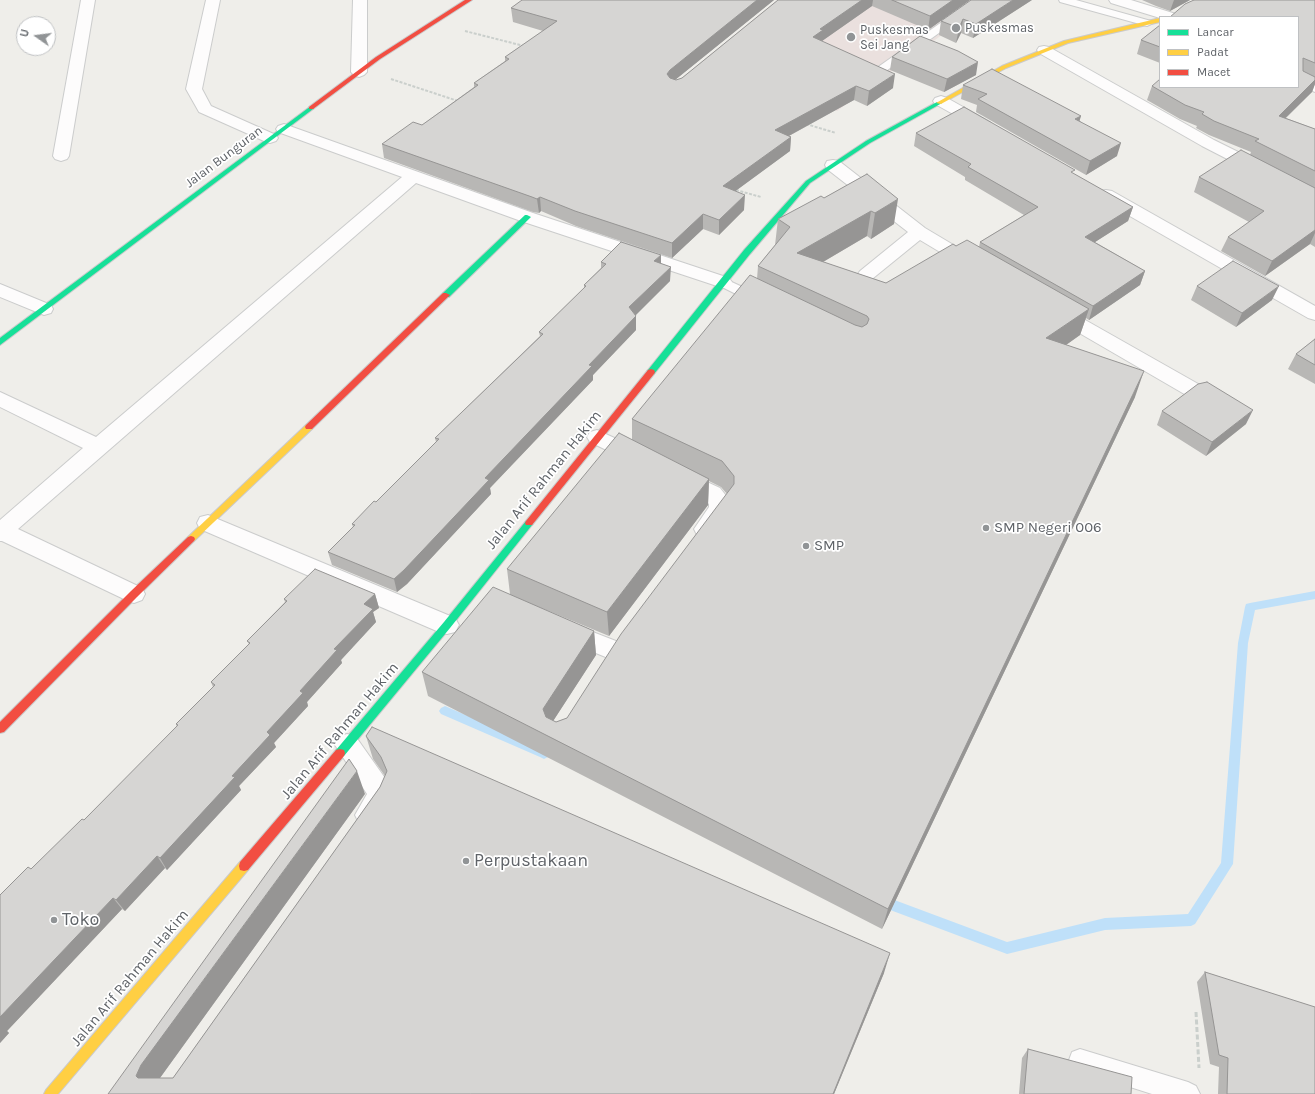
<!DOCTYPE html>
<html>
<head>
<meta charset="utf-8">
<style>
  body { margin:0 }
  #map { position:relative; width:1315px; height:1094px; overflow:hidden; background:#efeeea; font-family:Karla,sans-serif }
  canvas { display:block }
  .legend { position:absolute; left:1159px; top:16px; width:140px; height:72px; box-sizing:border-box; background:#fff; border:1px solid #bfc1c3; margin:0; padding:5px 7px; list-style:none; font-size:12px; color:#5f6368 }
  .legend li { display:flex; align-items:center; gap:8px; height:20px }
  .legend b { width:20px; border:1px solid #bfc1c3 }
  .north { position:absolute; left:16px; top:16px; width:40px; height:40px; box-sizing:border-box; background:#fff; border:1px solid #bfc1c3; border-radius:50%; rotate:284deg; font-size:11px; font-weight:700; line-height:16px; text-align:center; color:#5f6368 }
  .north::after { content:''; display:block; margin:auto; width:14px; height:18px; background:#919496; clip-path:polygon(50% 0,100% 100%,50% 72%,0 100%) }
</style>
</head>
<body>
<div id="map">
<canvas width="1315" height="1094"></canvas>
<ul class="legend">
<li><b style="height:5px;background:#16e098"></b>Lancar</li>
<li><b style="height:5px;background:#ffcf43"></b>Padat</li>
<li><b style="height:5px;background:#f24e42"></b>Macet</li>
</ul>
<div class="north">U</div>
</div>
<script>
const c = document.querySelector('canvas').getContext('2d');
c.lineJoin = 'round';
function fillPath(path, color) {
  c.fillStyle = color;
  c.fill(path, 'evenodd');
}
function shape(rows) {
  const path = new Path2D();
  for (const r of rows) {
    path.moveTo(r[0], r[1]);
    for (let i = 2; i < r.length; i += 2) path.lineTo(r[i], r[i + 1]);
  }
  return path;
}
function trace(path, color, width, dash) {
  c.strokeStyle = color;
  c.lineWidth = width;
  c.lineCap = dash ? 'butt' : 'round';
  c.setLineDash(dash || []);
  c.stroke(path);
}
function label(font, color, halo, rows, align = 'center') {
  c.font = font + ' Karla,sans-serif';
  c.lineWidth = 3.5;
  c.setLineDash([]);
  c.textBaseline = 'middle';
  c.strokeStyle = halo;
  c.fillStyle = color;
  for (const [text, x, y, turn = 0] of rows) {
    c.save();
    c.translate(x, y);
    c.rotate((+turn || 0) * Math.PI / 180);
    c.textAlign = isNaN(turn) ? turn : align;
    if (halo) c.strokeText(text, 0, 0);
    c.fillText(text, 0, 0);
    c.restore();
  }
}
const medical = shape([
  [807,0,990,0,837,111,722,74]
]);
const stream = shape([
  [1315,591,1315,599,1255,610,1248,643,1233,864,1195,924,1191,926,1105,930,1007,954,877,905,875,901,877,897,881,895,1007,942,1105,918,1188,914,1221,863,1238,643,1245,607,1246,604,1250,603,1315,591],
  [445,706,548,751,550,754,548,757,544,759,540,757,441,714,439,711,441,708,445,706]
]);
const pathFar1 = shape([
  [465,31,524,46],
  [391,79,458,101],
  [806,124,836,133],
  [736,190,761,197]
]);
const path = shape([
  [1196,1012,1199,1068]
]);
const lane = shape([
  [973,0,985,0,879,76,871,76,869,74,871,72,973,0],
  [1059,0,1076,0,1151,21,1153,23,1147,26,1060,2,1059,0],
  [723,278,764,297,766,300,764,303,759,305,754,303,718,285,716,282,718,279,723,278],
  [1080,1049,1188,1082,1196,1086,1200,1094,1152,1094,1080,1071,1072,1068,1069,1060,1072,1052,1080,1049]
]);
const street = shape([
  [81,0,95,0,69,156,67,159,61,161,55,159,53,156,81,0],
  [206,0,220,0,202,89,211,106,276,135,278,138,276,141,270,143,264,141,199,112,186,89,206,0],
  [353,0,367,0,367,72,364,75,359,77,354,75,351,72,353,0],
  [1109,0,1131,0,1176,14,1178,17,1160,17,1160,18,1111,3,1109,0],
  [1044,46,1049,47,1214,140,1315,190,1315,202,1309,201,1202,146,1039,53,1037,50,1039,47,1044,46],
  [1298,74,1315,81,1315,92,1298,85,1298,74],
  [941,96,947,98,990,122,992,125,990,128,984,130,978,128,935,104,933,101,935,98,941,96],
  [284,124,533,213,729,278,732,282,729,286,723,288,717,286,521,221,416,183,18,529,142,588,145,594,142,600,134,603,126,600,2,541,0,541,0,520,83,448,0,407,0,392,96,437,402,177,278,132,276,129,278,126,284,124],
  [833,160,839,161,925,228,977,259,980,263,977,267,971,269,965,267,920,240,872,279,866,281,860,279,857,275,860,271,908,232,827,169,825,165,827,161,833,160],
  [1106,190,1112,191,1315,306,1315,320,1308,318,1100,199,1098,195,1100,191,1106,190],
  [0,284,51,305,53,309,51,313,44,315,0,297,0,284],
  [1057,306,1064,308,1200,385,1203,390,1200,395,1193,397,1186,395,1050,316,1048,312,1050,308,1057,306],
  [597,430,645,452,648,457,645,462,638,464,631,462,590,442,587,437,590,432,597,430],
  [681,470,720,488,731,502,731,509,713,535,705,537,697,535,694,529,709,507,709,504,704,500,674,483,670,478,674,473,681,470],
  [208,515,455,618,459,625,455,632,447,634,439,632,200,529,197,523,200,517,208,515],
  [567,622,621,643,625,650,621,657,613,660,559,638,555,631,559,624,567,622],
  [347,734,356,737,387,781,393,794,386,809,377,823,368,827,359,823,355,815,367,794,335,745,338,737,347,734]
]);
const fast = shape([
  [937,102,942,103,870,143,810,183,750,254,654,374,648,374,647,372,648,370,744,250,806,181,866,141,937,102],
  [311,106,314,108,313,109,0,345,0,338,311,106],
  [525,215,527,215,531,217,449,297,443,297,443,293,525,215],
  [529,520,533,523,532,525,450,628,344,756,340,757,336,756,335,753,336,750,444,622,526,521,529,520]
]);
const slow = shape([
  [1160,18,1160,22,1068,43,1006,68,941,104,936,103,1002,66,1064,41,1160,18],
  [309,424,312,425,313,427,312,429,194,541,188,541,187,539,188,537,306,425,309,424],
  [244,861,248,862,249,866,248,870,58,1094,44,1094,46,1090,240,862,244,861]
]);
const jam = shape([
  [465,0,472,0,380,59,313,109,309,109,309,107,376,57,465,0],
  [443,293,446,293,450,295,312,429,306,429,305,427,306,425,443,293],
  [651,369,654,370,655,372,654,374,532,525,526,525,525,523,526,521,648,370,651,369],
  [191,536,194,537,195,539,194,541,137,597,4,732,0,733,0,722,131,591,188,537,191,536],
  [340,749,344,750,345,753,344,756,248,870,244,871,240,870,239,866,240,862,336,750,340,749]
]);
const wall = shape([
  [774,0,675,80,682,78,778,0,970,0,928,30,872,6,822,41,822,42,893,88,867,106,854,100,789,136,791,137,790,151,735,191,744,210,719,235,703,229,672,258,576,226,541,211,539,213,533,212,384,158,382,144,422,125,474,87,474,83,505,61,505,57,543,31,513,22,511,8],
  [1032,0,973,38,961,33,956,43,939,35,941,21],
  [1142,0,1190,0,1170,11,1156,6],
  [1194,0,1315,0,1315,84,1312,92,1286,118,1315,129,1315,247,1310,244,1265,276,1221,251,1228,237,1249,222,1194,192,1199,177,1250,155,1251,152,1209,135,1196,128,1197,126,1180,119,1147,100,1152,86,1298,87],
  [1160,25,1160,63,1137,54,1141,40],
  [892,57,976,75,944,92,890,70],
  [963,85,1081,116,1079,120,1117,156,1086,175,976,112,977,105,961,99],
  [916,133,1074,174,1133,207,1128,221,1095,242,1145,271,1140,285,1089,320,1086,318,1080,335,1066,345,1135,397,882,929,428,696,422,672,510,594,507,569,632,440,632,419,757,279,758,266,775,245,778,219,824,198,867,174,894,224,871,239,867,236,823,262,886,283,956,246,979,247,980,242,1024,215,965,180,965,177,914,146],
  [709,481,721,487,727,494,567,718,556,722,553,721,596,655,594,631,539,607,609,636,708,505],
  [601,262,661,263,670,281,635,315,636,330,593,375,593,380,490,488,491,494,407,584,397,592,332,565,328,552,353,527,352,524,376,502,436,442,435,438,540,336,539,332,584,288,584,285,601,268],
  [1197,286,1272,300,1236,327,1191,300],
  [1315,339,1315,384,1288,369,1296,354],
  [1162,411,1246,424,1206,456,1157,425],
  [375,594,379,608,373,612,376,622,341,660,342,663,307,702,308,706,274,743,276,747,239,786,241,790,167,870,165,868,125,911,122,909,7,1031,9,1033,0,1043,31,869,84,820,177,727,176,724,213,687,211,682,249,644,247,641,285,602,284,599],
  [366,736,884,973,834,1094,108,1094,365,794,160,1078,173,1078,380,787,385,776,373,759],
  [1205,972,1315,1094,1218,1094,1219,1067,1210,1064,1197,982],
  [1028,1049,1131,1094,1019,1094,1022,1058]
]);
const shadedWall = shape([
  [757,0,774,0,670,84,667,74,670,70],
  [862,0,873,0,872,6,822,41,822,44,813,37,820,29],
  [953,0,970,0,928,30,930,16],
  [1013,0,1032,0,973,38,976,24],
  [1174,0,1190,0,1170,11],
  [963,19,961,33,956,43,959,28],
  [978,62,976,75,944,92,947,79],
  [895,74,893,88,867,106,869,91],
  [1315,80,1315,84,1312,92,1273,130,1279,116],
  [856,86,854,100,774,144,775,130],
  [1081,116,1077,129,1075,119],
  [791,137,790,151,722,201,723,186],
  [1121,143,1117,156,1086,175,1090,161],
  [745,195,744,210,719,235,719,220],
  [540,197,541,211,539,213,537,199],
  [898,199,894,224,871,239,875,213],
  [1133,207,1128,221,1081,251,1085,237],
  [871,211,867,236,794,279,797,253],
  [703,214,703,229,672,258,672,243],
  [1315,230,1315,233,1310,244,1265,276,1272,261],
  [661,255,661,269,654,261],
  [671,267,670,281,630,321,629,307],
  [1145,271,1140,285,1089,320,1093,306],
  [1279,286,1272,300,1236,327,1242,313],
  [1089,309,1080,335,1039,364,1046,338],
  [636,316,636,330,593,375,593,380,490,488,491,494,407,584,397,592,394,579,485,478,589,365],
  [1144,371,1135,397,882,929,888,909],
  [1253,410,1246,424,1206,456,1212,442],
  [709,479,708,505,609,636,607,612],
  [375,594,379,608,373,612,376,622,341,660,342,663,307,702,308,706,274,743,276,747,239,786,241,790,167,870,160,858,232,776,334,649,364,604],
  [594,631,596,655,546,732,543,709],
  [357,771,365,794,157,1082,138,1078,136,1076,141,1065],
  [157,856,165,868,125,911,116,900],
  [113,898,122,909,7,1031,9,1033,0,1043,0,1017],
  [890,953,884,973,834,1094,833,1094]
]);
const building = shape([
  [522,0,757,0,670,70,667,74,670,78,676,80,682,78,778,0,862,0,820,29,823,30,813,37,895,74,869,91,856,86,775,130,791,137,723,186,745,195,719,220,703,214,672,243,575,211,540,197,537,199,532,197,382,144,413,122,422,125,478,85,474,83,509,59,505,57,557,21,511,8,522,0],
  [892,0,953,0,930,16,892,0],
  [971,0,1013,0,976,24,963,19,959,28,941,21,971,0],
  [1194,0,1315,0,1315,63,1303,58,1303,71,1315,77,1315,80,1279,116,1315,129,1315,171,1255,141,1259,139,1214,121,1202,114,1204,112,1185,105,1152,86,1160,79,1160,87,1298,87,1298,17,1170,17,1185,4,1194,0],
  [1160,25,1160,47,1141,40,1160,25],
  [920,36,958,51,978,62,947,79,892,57,920,36],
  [992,69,1081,116,1075,119,1121,143,1090,161,978,99,987,94,963,85,992,69],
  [964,107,1075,170,1071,172,1133,207,1085,237,1145,271,1093,306,980,242,1038,207,968,167,971,164,916,133,964,107],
  [1241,150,1315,188,1315,230,1272,261,1228,237,1264,211,1199,177,1241,150],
  [867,174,898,199,875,213,871,211,797,253,886,283,953,244,956,246,967,240,1089,309,1046,338,1144,371,888,909,422,672,493,587,594,631,543,709,546,717,556,722,567,718,621,634,734,484,734,476,722,461,632,419,750,275,855,325,862,327,867,324,869,319,867,316,758,266,790,227,778,219,821,196,824,198,867,174],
  [621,242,661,255,654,261,671,267,629,307,636,316,589,365,592,366,485,478,489,480,404,570,394,579,328,552,355,525,352,524,374,501,376,502,439,439,435,438,543,334,539,332,586,286,584,285,606,264,601,262,621,242],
  [1233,261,1279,286,1242,313,1197,286,1233,261],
  [1315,339,1315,365,1296,354,1315,339],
  [1207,382,1253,410,1212,442,1162,411,1198,384,1207,382],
  [619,433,709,479,607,612,507,569,619,433],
  [315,569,375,594,364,604,373,609,334,649,337,650,300,691,303,693,267,732,270,735,232,776,235,777,160,858,157,856,116,900,113,898,0,1017,0,895,28,867,31,869,82,819,84,820,178,725,176,724,215,685,211,682,250,643,247,641,287,601,284,599,315,569],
  [372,727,890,953,833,1094,108,1094,349,759,357,771,141,1065,136,1076,138,1078,173,1078,380,787,387,771,381,757,366,736,372,727],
  [1205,972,1315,1007,1315,1094,1227,1094,1228,1058,1219,1055,1205,972],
  [1028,1049,1132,1077,1131,1094,1024,1094,1028,1049]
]);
const markers = [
  [956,28,5,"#919496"],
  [851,37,5,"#919496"],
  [986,528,4,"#919496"],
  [806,546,4,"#919496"],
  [466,861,4,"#919496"],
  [54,920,4,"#919496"]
];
const farPoinames = [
  ["Puskesmas",965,28],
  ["Puskesmas",860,30],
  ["Sei Jang",860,45]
];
const farStreetnames = [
  ["Jalan Bunguran",224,157,-37]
];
const streetNames = [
  ["Jalan Arif Rahman Hakim",544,480,-51],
  ["Jalan Arif Rahman Hakim",340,731,-50],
  ["Jalan Arif Rahman Hakim",130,978,-50]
];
const poiNames = [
  ["SMP Negeri 006",994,528],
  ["SMP",814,546]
];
const nearPoinames = [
  ["Perpustakaan",474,861],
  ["Toko",62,920]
];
fillPath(medical, '#eae0de');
fillPath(stream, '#bfe0f9');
trace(lane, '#cbcccc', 2);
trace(street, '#cbcccc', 2);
trace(fast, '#cacacb', 2);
trace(slow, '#cacacb', 2);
trace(jam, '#cacacb', 2);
trace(pathFar1, '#cacfcc', 2, [3, 1.5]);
trace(path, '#cacfcc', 3, [5, 2.5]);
fillPath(lane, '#fdfcfc');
fillPath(street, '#fdfcfc');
fillPath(fast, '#16e098');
fillPath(slow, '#ffcf43');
fillPath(jam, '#f24e42');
fillPath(wall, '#b8b7b5');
fillPath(shadedWall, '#969594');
fillPath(building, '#d6d5d3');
trace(building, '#969594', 1);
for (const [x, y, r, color] of markers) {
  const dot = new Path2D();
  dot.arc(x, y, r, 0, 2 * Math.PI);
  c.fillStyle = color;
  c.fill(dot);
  trace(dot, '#fff', 1.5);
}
label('13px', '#5f6368', '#fff', farPoinames, 'left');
label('13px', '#5f6368', '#fff', farStreetnames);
label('15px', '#5f6368', '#fff', streetNames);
label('15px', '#5f6368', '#fff', poiNames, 'left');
label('18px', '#5f6368', '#fff', nearPoinames, 'left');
</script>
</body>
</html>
